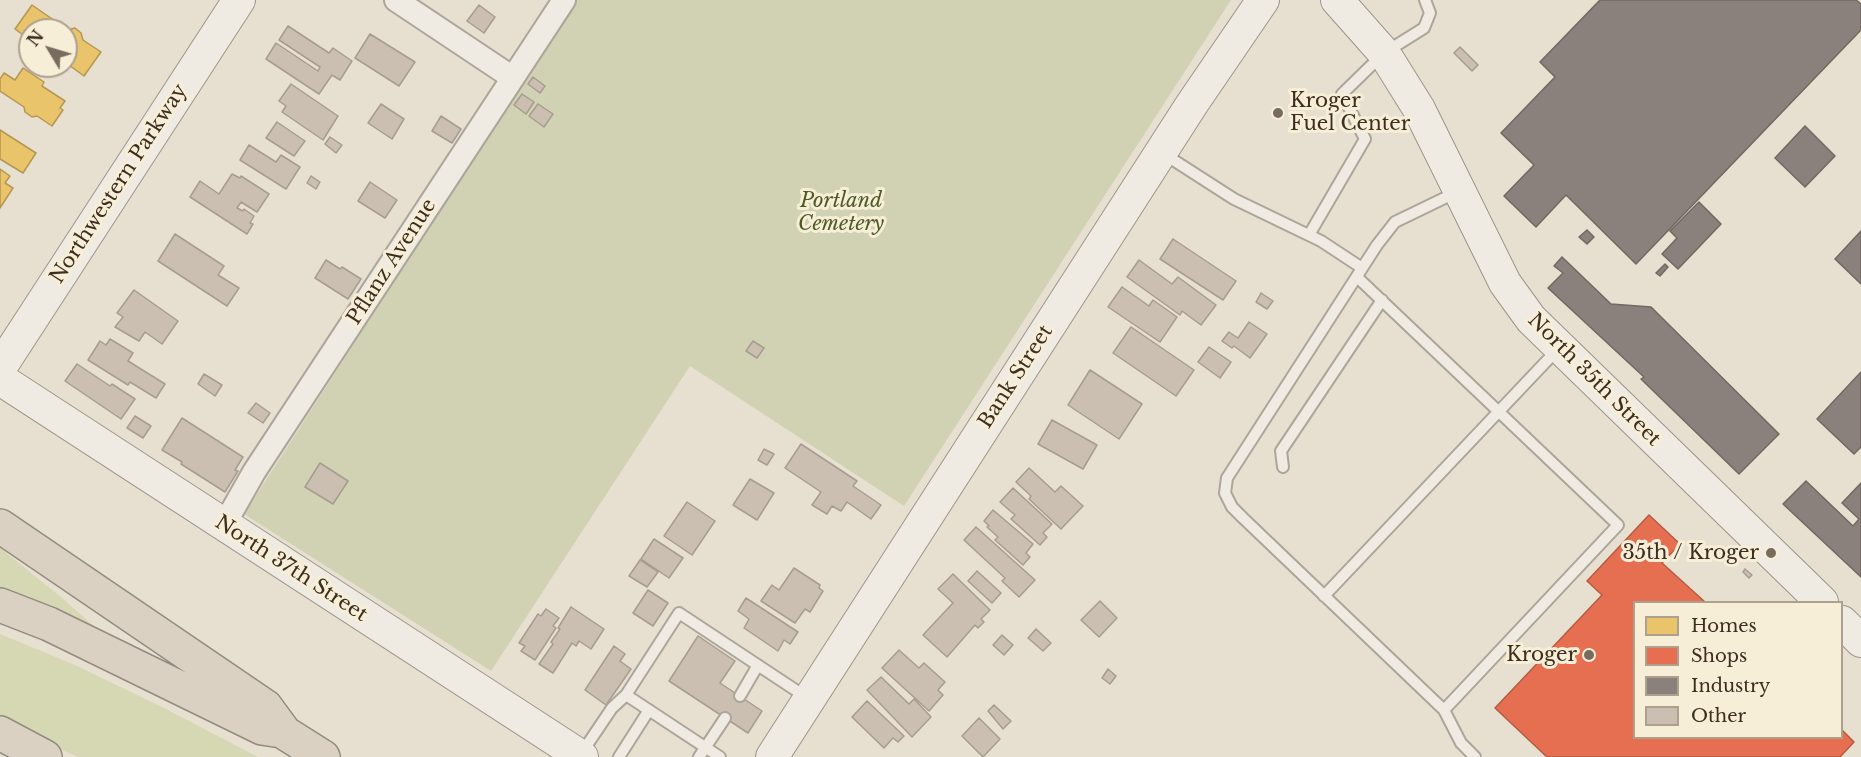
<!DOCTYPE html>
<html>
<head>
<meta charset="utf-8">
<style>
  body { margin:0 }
  #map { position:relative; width:1861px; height:757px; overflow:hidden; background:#e7e0d1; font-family:"Libre Baskerville",serif }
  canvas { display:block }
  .legend { position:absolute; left:1633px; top:601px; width:210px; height:138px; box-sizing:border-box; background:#f7eed8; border:2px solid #ada18e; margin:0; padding:8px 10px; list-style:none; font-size:18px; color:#3d2e20 }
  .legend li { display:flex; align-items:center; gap:12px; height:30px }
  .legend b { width:30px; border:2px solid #ada18e }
  .north { position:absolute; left:18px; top:18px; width:60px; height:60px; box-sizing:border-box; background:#f7eed8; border:2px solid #ada18e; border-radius:50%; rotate:308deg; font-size:16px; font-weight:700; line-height:24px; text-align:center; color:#3d2e20 }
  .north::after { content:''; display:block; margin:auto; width:21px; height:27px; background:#786c5e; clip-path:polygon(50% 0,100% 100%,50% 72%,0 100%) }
</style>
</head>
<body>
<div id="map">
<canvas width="1861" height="757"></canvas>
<ul class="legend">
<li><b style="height:16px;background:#e9c46a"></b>Homes</li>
<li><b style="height:16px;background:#e76f51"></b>Shops</li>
<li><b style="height:16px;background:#8a817c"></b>Industry</li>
<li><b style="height:16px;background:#cbbfb2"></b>Other</li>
</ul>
<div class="north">N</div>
</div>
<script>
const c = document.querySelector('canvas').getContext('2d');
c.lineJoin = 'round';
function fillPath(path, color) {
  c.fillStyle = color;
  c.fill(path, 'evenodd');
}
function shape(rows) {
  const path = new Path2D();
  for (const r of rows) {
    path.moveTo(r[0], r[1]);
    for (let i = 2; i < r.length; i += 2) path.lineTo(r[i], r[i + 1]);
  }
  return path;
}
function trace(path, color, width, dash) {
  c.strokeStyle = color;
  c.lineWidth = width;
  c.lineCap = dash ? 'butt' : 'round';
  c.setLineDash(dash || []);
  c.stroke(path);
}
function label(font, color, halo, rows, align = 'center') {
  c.font = font + ' "Libre Baskerville",serif';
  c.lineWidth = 6;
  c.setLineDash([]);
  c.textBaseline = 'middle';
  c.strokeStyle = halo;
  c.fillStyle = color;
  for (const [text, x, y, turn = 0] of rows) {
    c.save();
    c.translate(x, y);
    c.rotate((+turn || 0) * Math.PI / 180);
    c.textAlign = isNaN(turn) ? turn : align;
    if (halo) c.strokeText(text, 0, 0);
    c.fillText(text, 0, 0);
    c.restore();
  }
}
const green = shape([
  [0,548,61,597,96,628,93,632,0,593],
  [0,634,75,665,166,709,258,757,78,757,0,723]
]);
const cemetery = shape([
  [576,0,1231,0,904,506,690,366,491,671,244,514]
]);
const homes = shape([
  [32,5,68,30,75,28,81,33,83,40,101,52,84,76,66,63,66,30,30,30,30,40,15,29,32,5],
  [23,68,44,82,42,86,65,101,60,108,63,110,52,126,37,116,32,117,25,112,24,107,0,91,0,79,4,73,15,80,23,68],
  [0,130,36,153,23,173,0,159,0,130],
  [0,169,10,176,5,183,13,188,0,208,0,169]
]);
const shops = shape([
  [1649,515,1680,544,1662,563,1705,602,1634,602,1634,738,1842,738,1842,730,1854,742,1840,757,1547,757,1495,708,1602,595,1587,581,1649,515]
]);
const industry = shape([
  [1600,0,1856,0,1861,4,1861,30,1636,264,1566,195,1536,227,1504,196,1534,165,1501,133,1555,77,1540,62,1600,0],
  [1805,126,1835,156,1805,187,1775,158,1805,126],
  [1699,202,1721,224,1678,269,1662,254,1677,238,1670,231,1699,202],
  [1587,230,1594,237,1587,244,1579,237,1587,230],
  [1861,231,1861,284,1835,259,1861,231],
  [1562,257,1611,304,1651,307,1779,434,1739,474,1641,379,1644,377,1548,288,1563,273,1554,266,1562,257],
  [1665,264,1668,267,1660,276,1656,273,1665,264],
  [1861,372,1861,447,1854,454,1817,419,1861,372],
  [1806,481,1853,526,1859,519,1842,503,1861,483,1861,577,1783,504,1806,481]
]);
const building = shape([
  [479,5,495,17,484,33,467,21,479,5],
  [288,26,329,53,333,48,352,61,340,80,332,75,319,94,266,59,276,43,318,71,320,67,279,40,288,26],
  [370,34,415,62,399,86,355,58,370,34],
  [1460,47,1478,65,1472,71,1454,53,1460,47],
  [533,77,545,86,540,93,528,84,533,77],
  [291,84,338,116,323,140,282,112,286,106,279,101,291,84],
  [522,94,534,102,526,114,514,105,522,94],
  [381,104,404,119,392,139,368,123,381,104],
  [538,104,553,114,544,127,529,116,538,104],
  [441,116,461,129,452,143,432,131,441,116],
  [277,122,305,141,294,156,266,138,277,122],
  [330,137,342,145,336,153,325,144,330,137],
  [249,145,276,162,281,155,300,167,286,189,240,160,249,145],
  [232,174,240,178,241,176,269,194,257,212,241,202,237,208,243,211,244,209,254,216,250,223,253,224,247,234,190,197,200,181,219,194,232,174],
  [311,176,320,182,316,189,307,183,311,176],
  [370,182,397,200,385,218,358,201,370,182],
  [175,234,224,266,218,275,239,288,227,306,158,261,175,234],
  [1173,239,1236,281,1223,300,1160,259,1173,239],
  [326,260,340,269,342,267,361,279,348,299,315,278,326,260],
  [1139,260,1172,284,1178,277,1216,305,1201,325,1182,311,1180,315,1127,277,1139,260],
  [1122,287,1149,306,1153,300,1177,317,1160,342,1108,307,1122,287],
  [134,290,178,321,162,344,145,332,139,341,115,327,123,317,117,313,134,290],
  [1261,293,1273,301,1267,309,1256,302,1261,293],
  [1249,322,1267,334,1250,358,1234,346,1232,348,1222,341,1229,332,1238,338,1249,322],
  [1131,327,1194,370,1176,396,1113,353,1131,327],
  [110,339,133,353,128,361,165,384,156,398,130,382,128,385,88,360,100,341,106,345,110,339],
  [753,341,764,348,757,358,746,351,753,341],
  [1209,347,1231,362,1220,378,1198,362,1209,347],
  [77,364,110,386,112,384,135,399,121,419,65,381,77,364],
  [1090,370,1142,404,1119,439,1068,405,1090,370],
  [204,374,222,385,215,396,198,384,204,374],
  [256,403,270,413,263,423,248,413,256,403],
  [135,416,151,426,143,438,127,428,135,416],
  [182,418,243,457,235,470,238,471,225,492,181,464,182,462,162,450,182,418],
  [1052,420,1097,445,1083,469,1038,444,1052,420],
  [801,444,857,481,853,486,881,505,871,519,847,502,841,511,832,506,827,514,812,505,821,492,785,468,801,444],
  [764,449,774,454,767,465,758,460,764,449],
  [320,463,348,481,333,504,305,487,320,463],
  [1029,468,1055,492,1061,486,1083,506,1061,529,1029,499,1031,496,1016,482,1029,468],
  [750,479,774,493,757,520,733,505,750,479],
  [1013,488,1052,524,1043,533,1047,537,1040,545,1011,519,1015,515,1000,502,1013,488],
  [687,502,715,521,692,555,664,536,687,502],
  [993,510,1033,544,1026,553,1030,557,1023,565,995,540,998,537,987,527,989,526,984,521,993,510],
  [976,527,1035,580,1019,597,1002,581,1005,578,964,540,976,527],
  [654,539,683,558,669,578,641,559,654,539],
  [640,560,658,572,647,587,629,576,640,560],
  [794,568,820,585,819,588,823,591,810,612,805,609,795,623,761,601,772,585,779,590,794,568],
  [1745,569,1752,575,1749,578,1743,572,1745,569],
  [977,571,1001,593,992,603,968,581,977,571],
  [953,574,990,610,981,619,984,622,978,628,975,625,947,657,923,635,953,603,938,589,953,574],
  [648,590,668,603,653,626,633,613,648,590],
  [746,598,798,632,790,644,784,640,778,651,744,628,749,619,738,611,746,598],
  [1100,601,1117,618,1099,637,1081,620,1100,601],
  [571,607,604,629,591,649,579,641,576,646,572,643,553,673,539,664,553,644,551,642,560,629,558,628,571,607],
  [546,609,559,618,553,626,556,628,535,660,521,651,525,646,519,643,538,614,541,616,546,609],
  [1036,629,1051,643,1043,651,1028,638,1036,629],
  [1002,635,1013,645,1004,655,993,645,1002,635],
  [698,636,735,661,720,683,762,711,748,733,669,681,698,636],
  [614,646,625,654,620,661,631,669,606,705,585,690,614,646],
  [899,650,919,668,924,663,945,682,938,690,943,695,929,711,882,668,899,650],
  [1108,669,1116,676,1110,684,1102,678,1108,669],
  [881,677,909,704,914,699,931,717,912,737,867,690,881,677],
  [867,701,904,736,898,742,893,738,884,748,852,717,867,701],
  [994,705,1011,721,1003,729,988,711,994,705],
  [979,718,1000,739,983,757,962,736,979,718]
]);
const lane = shape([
  [1164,154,1234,199,1321,241,1362,268],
  [1309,235,1365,139,1342,94,1384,53,1424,28,1430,13,1425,0],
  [1357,277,1618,525,1444,710,1243,518,1232,507,1225,493,1227,478,1377,245,1395,222,1457,192],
  [1283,467,1281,451,1382,300],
  [1324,596,1557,350],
  [740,696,758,665],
  [1444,710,1461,743,1475,757],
  [581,754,612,708,626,695],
  [619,757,649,710],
  [699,757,725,718],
  [720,757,626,695,679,613,806,697]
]);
const street = shape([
  [396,0,513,78],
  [224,525,254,472,564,0]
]);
const secondary = shape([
  [1337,0,1384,53,1419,109,1505,283,1531,319,1822,602],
  [0,368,239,0],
  [0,379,582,757],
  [1842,622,1861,641],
  [772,757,1192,104,1263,0]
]);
const highway = shape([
  [0,526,266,707,285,733,323,757],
  [0,605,49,624,262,728,275,730],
  [0,733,45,757]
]);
const markers = [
  [1278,113,6,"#786c5e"],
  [1771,553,6,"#786c5e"],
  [1589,655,6,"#786c5e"]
];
const poiNames = [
  ["Kroger",1290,101,"left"],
  ["Fuel Center",1290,124,"left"],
  ["35th / Kroger",1759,553],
  ["Kroger",1577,655]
];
const streetNames = [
  ["Northwestern Parkway",119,184,-57],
  ["Pflanz Avenue",392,262,-57],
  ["Bank Street",1016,377,-57],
  ["North 35th Street",1594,380,45],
  ["North 37th Street",291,569,33]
];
const parkNames = [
  ["Portland",841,201],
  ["Cemetery",841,224]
];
fillPath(green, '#d6d7b3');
fillPath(cemetery, '#d1d1b3');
fillPath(homes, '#e9c46a');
trace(homes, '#b59754', 1.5);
fillPath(shops, '#e76f51');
trace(shops, '#b45c42', 1.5);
fillPath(industry, '#8a817c');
trace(industry, '#736860', 1.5);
fillPath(building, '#cbbfb2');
trace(building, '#a89c90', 1.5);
trace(lane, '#ada599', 14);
trace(street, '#ada599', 26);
trace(secondary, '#9c958a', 34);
trace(highway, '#928b80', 36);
trace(lane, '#efebe3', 10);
trace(street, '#efebe3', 22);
trace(secondary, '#efebe3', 32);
trace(highway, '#dad1c2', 33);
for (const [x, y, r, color] of markers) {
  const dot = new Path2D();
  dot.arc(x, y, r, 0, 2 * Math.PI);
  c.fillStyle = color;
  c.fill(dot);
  trace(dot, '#f7eed8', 2);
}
label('20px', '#3d2e20', '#f7eed8', poiNames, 'right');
label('20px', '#3d2e20', '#f7eed8', streetNames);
label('italic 20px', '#4d5a26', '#f7eed8', parkNames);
</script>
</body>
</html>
